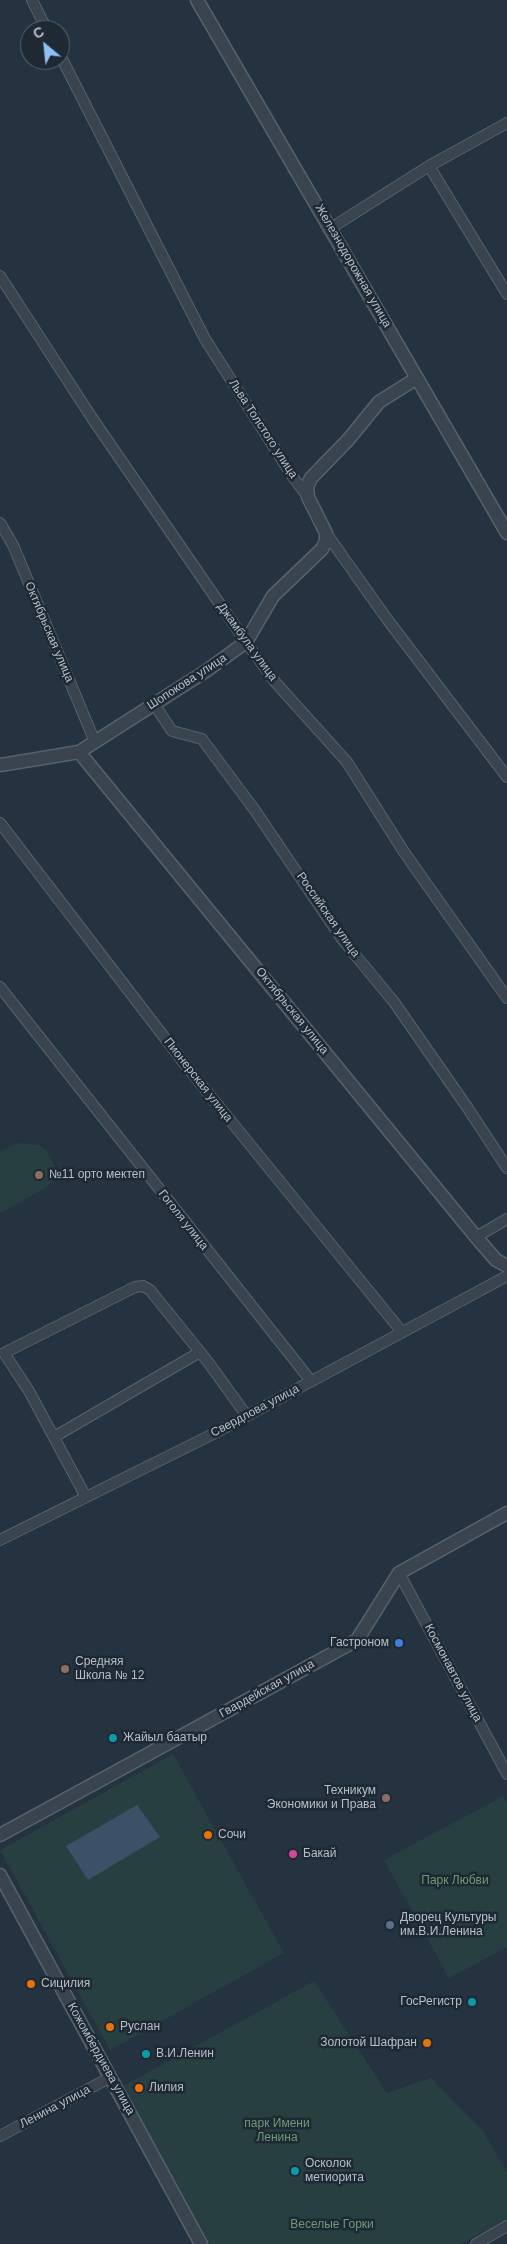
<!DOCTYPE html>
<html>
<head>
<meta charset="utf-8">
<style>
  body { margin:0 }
  #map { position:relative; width:507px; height:2244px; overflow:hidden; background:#25323f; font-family:Arial,sans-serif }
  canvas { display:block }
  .north { position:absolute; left:20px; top:20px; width:50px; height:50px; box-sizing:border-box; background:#1e2934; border:1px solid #5b6570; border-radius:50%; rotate:332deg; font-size:14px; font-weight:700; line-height:20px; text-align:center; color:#b6bfc9 }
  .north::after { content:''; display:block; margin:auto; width:18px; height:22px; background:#8ebff6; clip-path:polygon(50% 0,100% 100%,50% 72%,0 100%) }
</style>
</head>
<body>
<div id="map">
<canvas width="507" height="2244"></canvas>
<div class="north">С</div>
</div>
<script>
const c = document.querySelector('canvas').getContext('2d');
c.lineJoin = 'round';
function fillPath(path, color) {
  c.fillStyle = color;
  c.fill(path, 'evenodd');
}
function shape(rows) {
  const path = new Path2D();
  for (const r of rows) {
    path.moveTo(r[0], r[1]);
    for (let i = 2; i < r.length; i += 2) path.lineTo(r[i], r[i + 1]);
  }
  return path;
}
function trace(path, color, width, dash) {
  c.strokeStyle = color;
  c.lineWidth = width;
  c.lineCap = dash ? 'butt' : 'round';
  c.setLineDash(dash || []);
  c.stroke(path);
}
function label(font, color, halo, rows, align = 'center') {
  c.font = font + ' Arial,sans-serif';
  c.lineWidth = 5;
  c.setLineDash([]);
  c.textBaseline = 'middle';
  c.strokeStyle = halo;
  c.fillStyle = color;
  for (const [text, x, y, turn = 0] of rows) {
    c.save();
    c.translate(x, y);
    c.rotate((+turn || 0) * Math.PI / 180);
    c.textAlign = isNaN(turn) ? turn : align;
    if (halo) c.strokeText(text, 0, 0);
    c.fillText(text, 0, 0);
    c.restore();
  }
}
const green = shape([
  [17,1143,39,1145,46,1150,56,1168,52,1182,46,1188,0,1213,0,1152],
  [173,1754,284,1953,110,2050,0,1850],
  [503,1796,507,1803,507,1947,449,1978,384,1860],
  [314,1981,387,2093,431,2078,483,2131,507,2172,507,2219,461,2244,210,2244,123,2086]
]);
const water = shape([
  [137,1805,160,1837,88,1880,66,1846]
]);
const minor = shape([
  [32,0,47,30],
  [60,55,205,339,293,477,308,497],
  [429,166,507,294],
  [331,228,429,166,507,123],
  [0,276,92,418,246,642,276,683,347,762,404,852,507,998],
  [0,523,13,545,95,742],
  [326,533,387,619,507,777],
  [154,704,172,731,202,739,254,809,342,939,394,1002,467,1107,507,1168],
  [0,823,191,1072,402,1332],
  [0,987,311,1381],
  [476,1237,507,1219],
  [54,1437,200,1352],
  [86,1497,29,1391,4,1353,135,1287,143,1286,150,1290,208,1362,247,1416],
  [0,1540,215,1433,507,1276],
  [399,1573,507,1774],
  [0,2136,111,2077],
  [476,2244,507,2226]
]);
const tertiary = shape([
  [197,0,507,533],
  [79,752,476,1237,496,1260,507,1266],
  [0,765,79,752,206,671,246,642,273,596,322,549,326,541,326,533,308,497,307,487,311,478,348,440,379,402,417,378],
  [0,1835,357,1640,399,1573,507,1513],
  [0,1875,201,2244]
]);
const markers = [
  [39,1175,5,"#8d6e63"],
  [399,1643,5,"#3f7fe0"],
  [65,1669,5,"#8d6e63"],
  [113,1738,5,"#0f9aa8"],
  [386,1798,5,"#8d6e63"],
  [208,1835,5,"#e8710a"],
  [293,1854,5,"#d1479c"],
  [390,1925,5,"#5c6f8a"],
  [31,1984,5,"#e8710a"],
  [472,2002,5,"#0f9aa8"],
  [110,2027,5,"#e8710a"],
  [427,2043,5,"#e8710a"],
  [146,2054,5,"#0f9aa8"],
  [139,2088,5,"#e8710a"],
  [295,2171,5,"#0f9aa8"]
];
const streetNames = [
  ["Железнодорожная улица",353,266,60],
  ["Льва Толстого улица",263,429,57],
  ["Октябрьская улица",49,632,67],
  ["Джамбула улица",247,642,54],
  ["Шопокова улица",187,682,-33],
  ["Российская улица",328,915,55],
  ["Октябрьская улица",292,1011,51],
  ["Пионерская улица",198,1080,52],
  ["Гоголя улица",183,1220,52],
  ["Свердлова улица",255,1411,-28],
  ["Космонавтов улица",453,1673,62],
  ["Гвардейская улица",267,1689,-29],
  ["Кожомбердиева улица",101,2059,61],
  ["Ленина улица",55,2107,-28]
];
const poiNames = [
  ["№11 орто мектеп",49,1175],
  ["Гастроном",389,1643,"right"],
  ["Средняя",75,1662],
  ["Школа № 12",75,1676],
  ["Жайыл баатыр",123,1738],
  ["Техникум",376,1791,"right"],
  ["Экономики и Права",376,1805,"right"],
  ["Сочи",218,1835],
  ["Бакай",303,1854],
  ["Дворец Культуры",400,1918],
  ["им.В.И.Ленина",400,1932],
  ["Сицилия",41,1984],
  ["ГосРегистр",462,2002,"right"],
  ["Руслан",120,2027],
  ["Золотой Шафран",417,2043,"right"],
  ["В.И.Ленин",156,2054],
  ["Лилия",149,2088],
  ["Осколок",305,2164],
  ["метиорита",305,2178]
];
const parkNames = [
  ["Парк Любви",455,1881],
  ["парк Имени",277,2124],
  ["Ленина",277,2138],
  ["Веселые Горки",332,2225]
];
fillPath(green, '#273f40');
fillPath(water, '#3b5168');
trace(minor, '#57626c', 12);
trace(tertiary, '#57626c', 15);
trace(minor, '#39444f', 10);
trace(tertiary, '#39444f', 12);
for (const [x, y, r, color] of markers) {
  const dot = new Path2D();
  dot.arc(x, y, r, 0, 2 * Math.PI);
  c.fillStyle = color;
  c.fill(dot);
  trace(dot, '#1e2934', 2);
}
label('12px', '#b6bfc9', '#1e2934', streetNames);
label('12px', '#b6bfc9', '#1e2934', poiNames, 'left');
label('12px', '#6d9a74', '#1e2934', parkNames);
</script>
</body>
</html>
